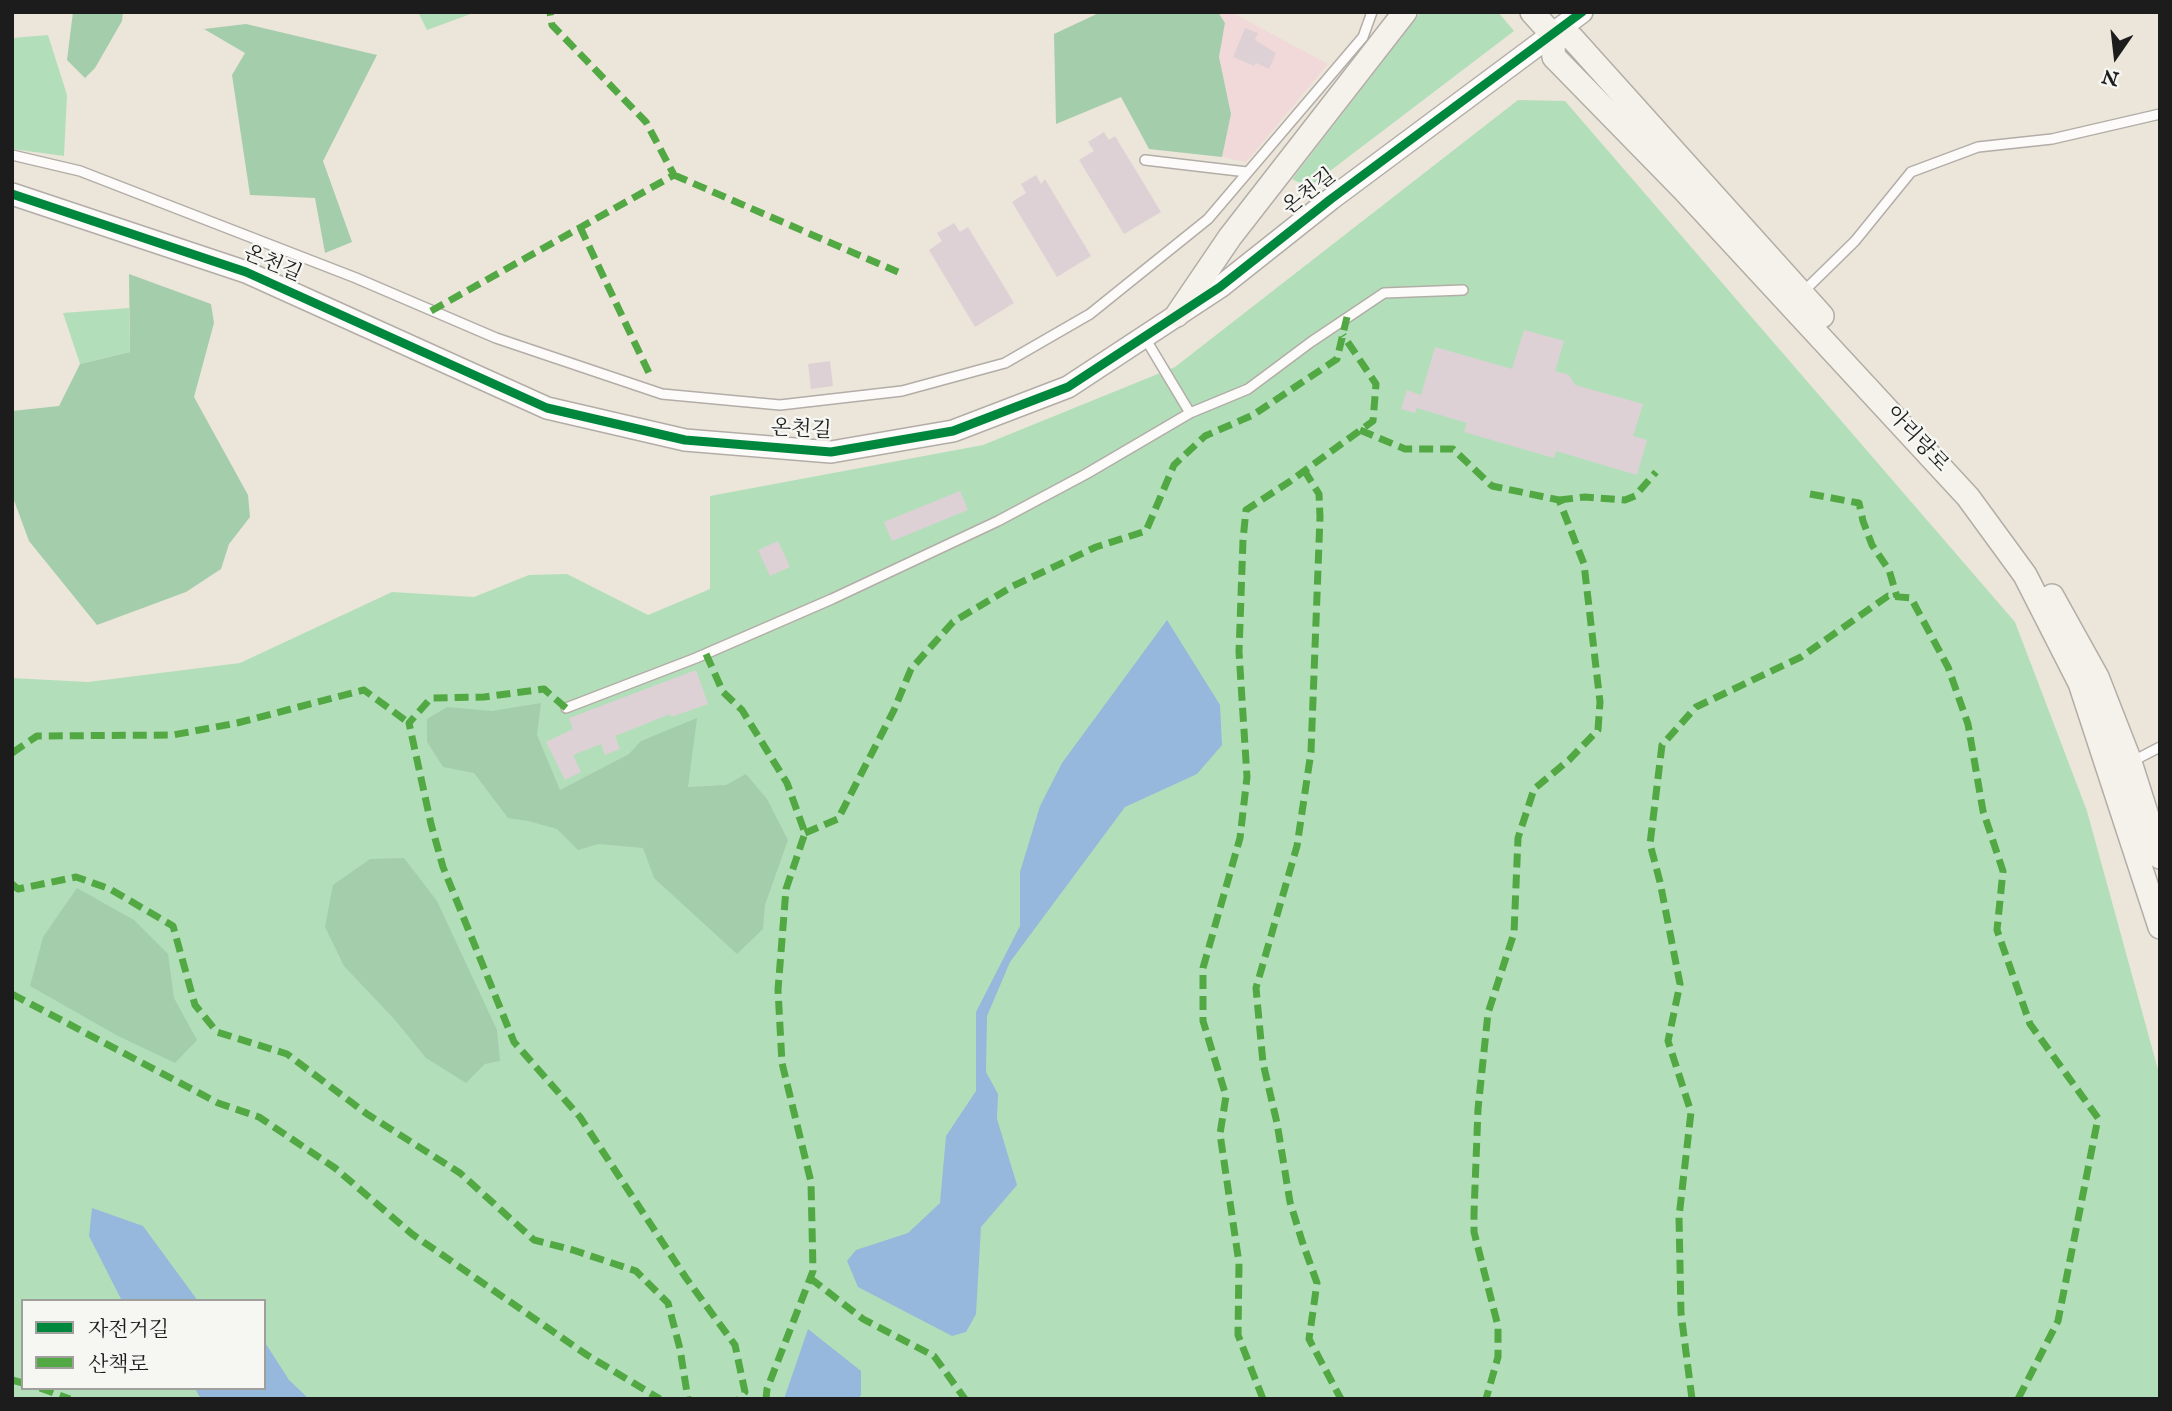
<!DOCTYPE html>
<html>
<head>
<meta charset="utf-8">
<style>
  body { margin:0 }
  #map { position:relative; width:2172px; height:1411px; overflow:hidden; background:#ece5da; font-family:"IM FELL English","Noto Serif KR",serif }
  canvas { display:block }
  .frame { position:absolute; inset:0; border:14px solid #1c1c1c; pointer-events:none }
  .legend { position:absolute; left:21px; top:1299px; width:245px; height:91px; box-sizing:border-box; background:#f6f6f2; border:2px solid #9f9f9c; margin:0; padding:9px 12px; list-style:none; font-size:21px; color:#1c1c1c }
  .legend li { display:flex; align-items:center; gap:14px; height:35px }
  .legend b { width:35px; border:2px solid #9f9f9c }
  .north { position:absolute; left:2081px; top:21px; width:70px; height:70px; -webkit-text-stroke:5px #f6f6f2; paint-order:stroke; rotate:194deg; font-size:19px; font-weight:700; line-height:28px; text-align:center; color:#1c1c1c }
  .north::after { content:''; display:block; margin:auto; width:24px; height:32px; background:#1c1c1c; clip-path:polygon(50% 0,100% 100%,50% 72%,0 100%) }
</style>
</head>
<body>
<div id="map">
<canvas width="2172" height="1411"></canvas>
<div class="frame"></div>
<ul class="legend">
<li><b style="height:9px;background:#00873e"></b>자전거길</li>
<li><b style="height:9px;background:#52a943"></b>산책로</li>
</ul>
<div class="north">N</div>
</div>
<script>
const c = document.querySelector('canvas').getContext('2d');
c.lineJoin = 'round';
function fillPath(path, color) {
  c.fillStyle = color;
  c.fill(path, 'evenodd');
}
function shape(rows) {
  const path = new Path2D();
  for (const r of rows) {
    path.moveTo(r[0], r[1]);
    for (let i = 2; i < r.length; i += 2) path.lineTo(r[i], r[i + 1]);
  }
  return path;
}
function trace(path, color, width, dash) {
  c.strokeStyle = color;
  c.lineWidth = width;
  c.lineCap = dash ? 'butt' : 'round';
  c.setLineDash(dash || []);
  c.stroke(path);
}
function label(font, color, halo, rows, align = 'center') {
  c.font = font + ' "IM FELL English","Noto Serif KR",serif';
  c.lineWidth = 5;
  c.setLineDash([]);
  c.textBaseline = 'middle';
  c.strokeStyle = halo;
  c.fillStyle = color;
  for (const [text, x, y, turn = 0] of rows) {
    c.save();
    c.translate(x, y);
    c.rotate((+turn || 0) * Math.PI / 180);
    c.textAlign = isNaN(turn) ? turn : align;
    if (halo) c.strokeText(text, 0, 0);
    c.fillText(text, 0, 0);
    c.restore();
  }
}
const built = shape([
  [1218,12,1231,12,1328,64,1246,162,1222,157,1231,114,1219,57,1225,23]
]);
const green = shape([
  [418,12,476,12,427,30],
  [1421,12,1498,12,1514,31,1309,187,1292,179],
  [48,35,67,95,64,156,12,149,12,38],
  [1518,100,1565,101,2015,622,2087,811,2160,1077,2160,1399,12,1399,12,678,88,682,240,663,392,592,474,597,529,575,567,574,648,615,710,589,710,496,983,445,1175,367],
  [23,1301,264,1301,264,1388,23,1388],
  [129,308,130,352,80,364,63,313]
]);
const forest = shape([
  [73,12,123,12,122,21,95,68,85,78,67,60],
  [1101,12,1218,12,1225,23,1219,57,1231,114,1222,157,1149,149,1121,97,1056,124,1054,34],
  [246,24,377,55,323,161,352,242,325,253,315,198,250,195,232,75,245,53,204,29],
  [129,274,211,304,214,323,194,397,248,495,250,517,229,544,221,569,186,592,97,625,29,541,12,495,12,411,59,406,80,364,130,352],
  [541,703,537,735,560,790,629,754,641,741,697,718,688,787,726,785,746,774,767,799,788,840,765,905,763,929,737,954,654,878,643,848,598,844,578,850,557,829,528,821,508,818,474,773,443,767,427,742,427,719,447,707,492,711],
  [404,858,437,901,497,1030,500,1061,485,1064,466,1083,426,1058,395,1020,344,966,325,927,333,885,370,859],
  [77,888,134,920,168,954,174,998,197,1040,175,1063,118,1036,30,986,43,937]
]);
const water = shape([
  [1167,620,1220,705,1222,745,1197,774,1125,807,1010,962,987,1016,986,1072,998,1094,997,1119,1017,1185,981,1227,976,1314,966,1332,952,1336,858,1287,847,1261,856,1250,908,1233,940,1203,946,1136,976,1091,976,1012,1020,926,1020,872,1040,806,1062,763],
  [92,1208,143,1226,198,1301,122,1301,89,1236],
  [808,1329,861,1371,861,1395,858,1399,784,1399],
  [264,1341,289,1380,309,1399,204,1399,199,1396,195,1388,264,1388]
]);
const building = shape([
  [1245,28,1258,33,1255,40,1276,53,1269,69,1256,63,1254,66,1233,57],
  [1104,132,1109,140,1115,136,1161,212,1124,234,1079,160,1094,151,1088,142],
  [1036,175,1041,184,1045,179,1091,256,1057,277,1012,202,1026,193,1021,184],
  [954,223,960,232,968,227,1014,303,975,327,929,250,942,241,937,233],
  [1524,330,1564,341,1555,371,1569,375,1575,385,1643,404,1633,436,1647,440,1637,475,1556,451,1554,458,1464,432,1467,423,1417,408,1415,413,1401,409,1407,390,1421,395,1435,347,1512,369],
  [830,361,833,386,811,389,808,364],
  [960,491,968,510,892,541,884,522],
  [778,541,790,567,770,576,758,550],
  [696,670,708,704,671,717,670,714,615,736,620,749,605,755,601,744,573,755,581,772,565,780,546,742,573,729,569,718]
]);
const service = shape([
  [12,155,80,171,356,278,496,338,662,394,780,405,902,391,1005,363,1090,314,1208,219,1363,37,1372,12],
  [1145,160,1247,172],
  [1803,292,1855,241,1911,172,1978,147,2052,139,2160,114],
  [1145,338,1190,413,1248,389,1311,342,1384,293,1463,290],
  [566,708,696,658,832,599,998,521,1086,474,1190,413],
  [2131,762,2160,747]
]);
const tertiary = shape([
  [12,194,246,272,547,408,685,440,831,452,953,431,1068,387,1220,287,1331,199,1582,12]
]);
const secondary = shape([
  [1532,12,1551,33,1554,57,1684,190,1968,497,2025,575,2080,683,2160,927],
  [1551,33,1572,38,1822,316],
  [1177,315,1230,237,1405,12],
  [2052,596,2097,677,2129,759,2160,857]
]);
const quiet = shape([
  [674,175,898,272],
  [580,227,649,373],
  [431,311,674,175,646,122,552,25,550,12],
  [1360,430,1405,449,1453,449,1492,486,1559,500,1584,564,1600,702,1598,730,1569,760,1534,789,1518,838,1514,933,1488,1013,1478,1109,1474,1213,1474,1232,1498,1326,1498,1357,1486,1399],
  [1304,470,1319,494,1320,517,1311,752,1297,846,1256,988,1263,1063,1277,1123,1290,1202,1302,1241,1317,1283,1309,1339,1341,1399],
  [1810,494,1859,503,1863,521,1872,545,1889,570,1897,597],
  [1559,500,1585,497,1625,500,1635,496,1656,472],
  [706,654,723,692,742,710,787,783,805,833,786,889,778,990,782,1063,811,1182,813,1271,767,1389,766,1399],
  [566,708,544,689,484,697,431,698,409,723,431,824,443,867,514,1042,580,1117,686,1278,735,1345,745,1392,739,1399],
  [12,753,37,736,173,735,237,723,364,690,409,723],
  [805,833,838,819,894,710,911,669,953,622,1013,586,1096,547,1146,531,1174,465,1205,436,1253,415,1337,359,1347,317],
  [12,884,18,889,76,877,110,889,173,926,195,1005,217,1032,287,1054,367,1114,460,1173,534,1240,573,1250,636,1271,668,1303,680,1349,688,1399],
  [12,994,218,1103,259,1117,335,1168,412,1234,587,1355,660,1399],
  [810,1278,863,1319,934,1356,965,1399],
  [12,1380,23,1383],
  [40,1388,70,1399],
  [1263,1399,1238,1335,1239,1263,1220,1134,1226,1096,1203,1021,1203,968,1240,838,1247,777,1239,652,1243,540,1246,510,1289,482,1373,421,1376,384,1343,335],
  [1692,1399,1681,1313,1679,1217,1691,1112,1668,1041,1680,984,1660,882,1650,844,1662,745,1696,707,1801,657,1888,596,1911,598,1948,667,1968,724,1983,811,2003,871,1997,930,2030,1024,2098,1118,2058,1321,2018,1399]
]);
const cycleway = shape([
  [12,194,246,272,547,408,685,440,831,452,953,431,1068,387,1220,287,1331,199,1582,12]
]);
const streetNames = [
  ["온천길",1310,193,-38],
  ["온천길",272,265,23],
  ["온천길",801,431,3],
  ["아리랑로",1916,440,47]
];
fillPath(built, '#f1d9d9');
fillPath(green, '#b2dfba');
fillPath(forest, '#a4cdac');
fillPath(water, '#95b8dc');
fillPath(building, '#ded1d6');
trace(service, '#b2ada7', 12);
trace(tertiary, '#b2ada7', 24);
trace(secondary, '#b2ada7', 26);
trace(service, '#fcfbf9', 9);
trace(tertiary, '#fcfbf9', 21);
trace(secondary, '#f5f2ec', 23);
trace(quiet, '#52a943', 7, [14, 7]);
trace(cycleway, '#00873e', 9);
label('21px', '#1c1c1c', '#f6f6f2', streetNames);
</script>
</body>
</html>
